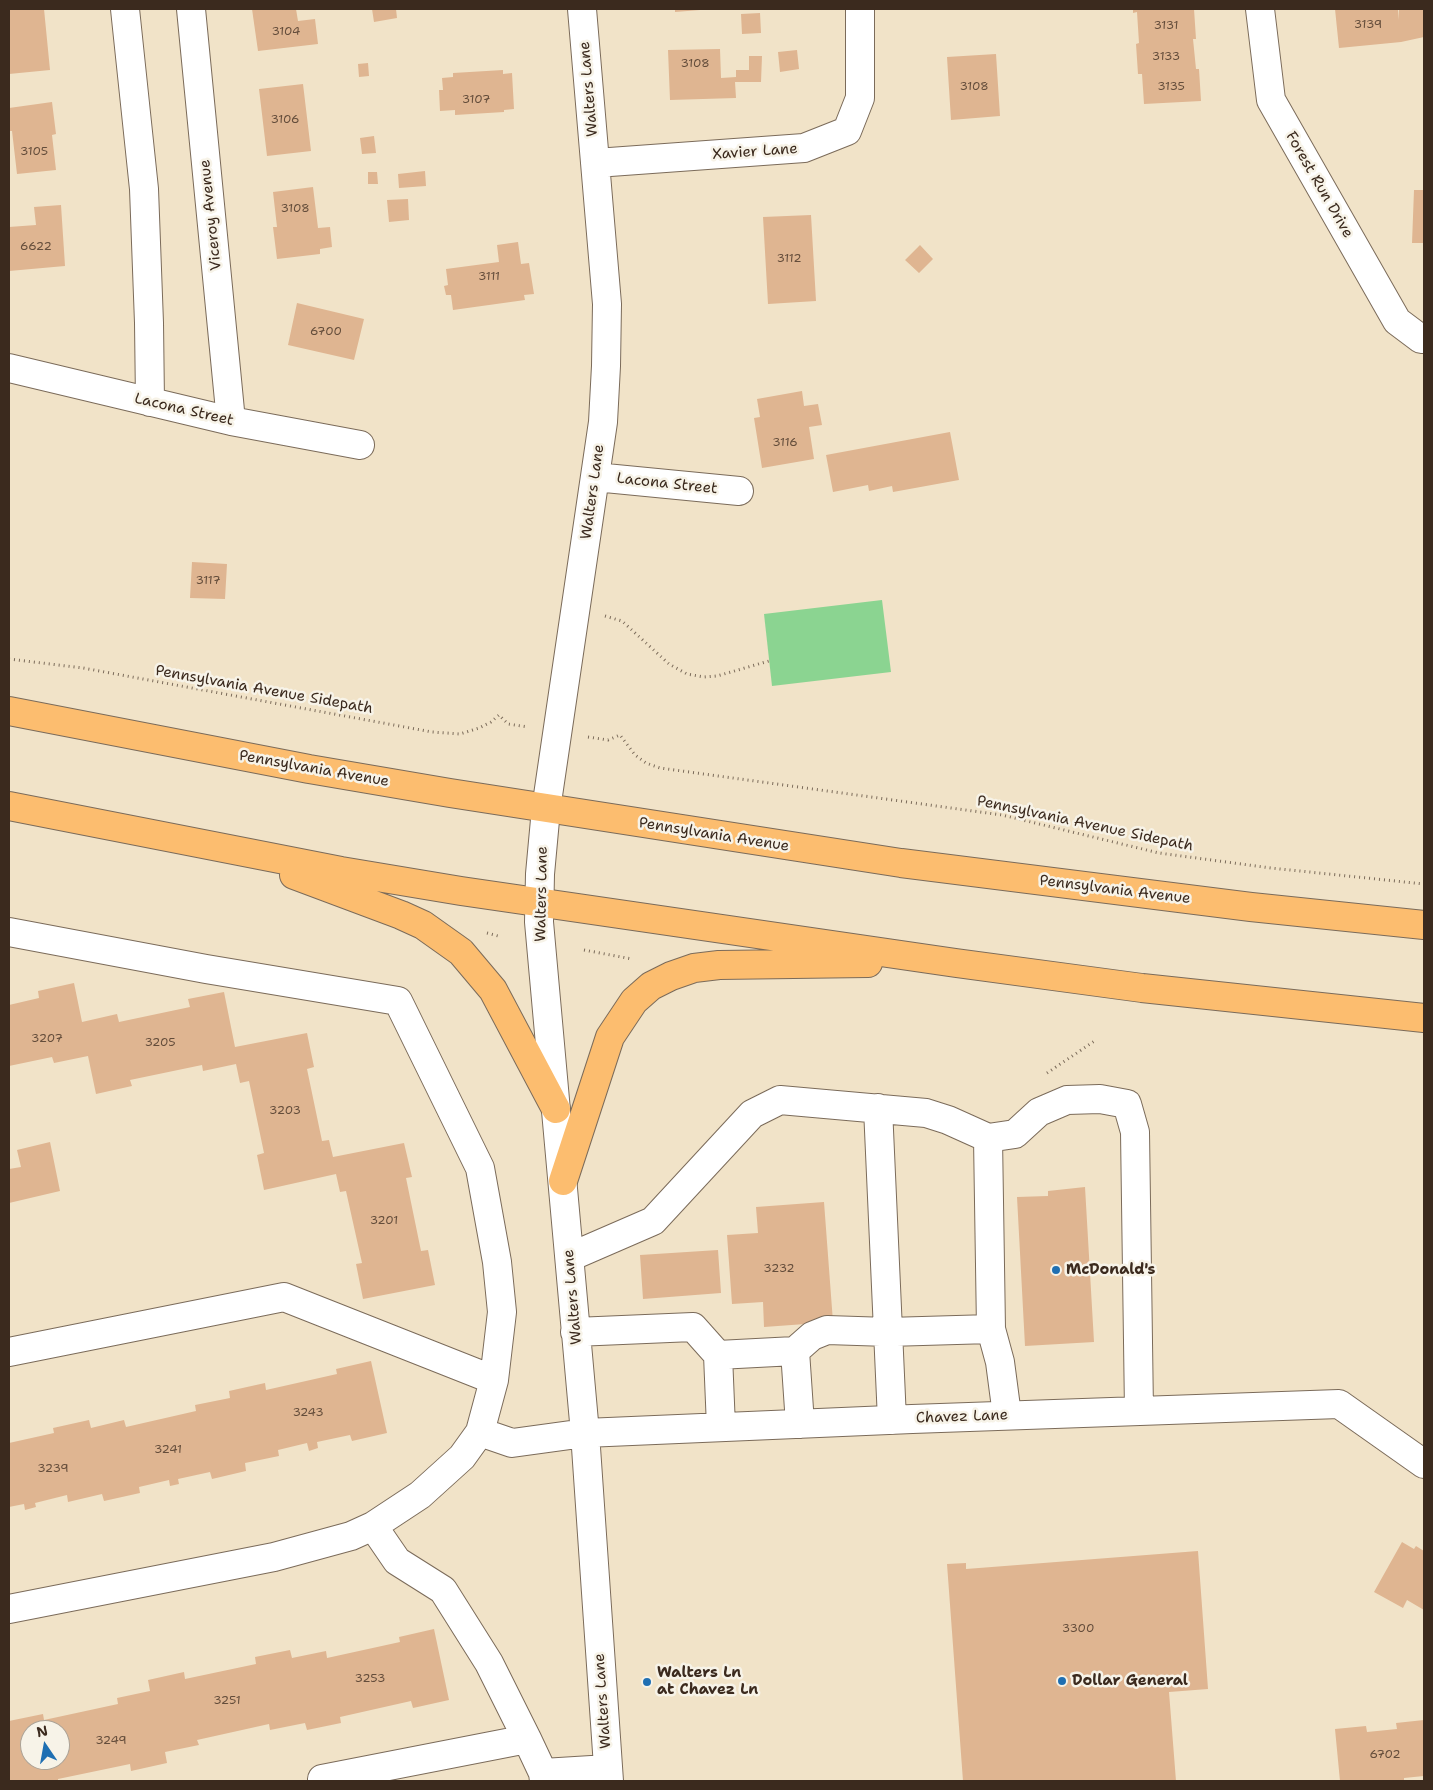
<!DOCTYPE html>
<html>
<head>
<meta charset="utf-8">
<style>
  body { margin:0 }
  #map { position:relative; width:1433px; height:1790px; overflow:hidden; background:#f1e3c8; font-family:"Shantell Sans",sans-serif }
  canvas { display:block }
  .frame { position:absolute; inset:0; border:10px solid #3b2a1e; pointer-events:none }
  .north { position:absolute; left:20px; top:1720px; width:50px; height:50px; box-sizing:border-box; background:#f7f3e8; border:1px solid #aca397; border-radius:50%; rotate:348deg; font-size:14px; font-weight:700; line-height:20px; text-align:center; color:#3b2a1e }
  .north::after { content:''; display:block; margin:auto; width:18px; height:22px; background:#1f6fb2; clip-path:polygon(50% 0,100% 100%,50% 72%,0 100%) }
</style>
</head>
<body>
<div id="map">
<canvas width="1433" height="1790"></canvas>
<div class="frame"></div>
<div class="north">N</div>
</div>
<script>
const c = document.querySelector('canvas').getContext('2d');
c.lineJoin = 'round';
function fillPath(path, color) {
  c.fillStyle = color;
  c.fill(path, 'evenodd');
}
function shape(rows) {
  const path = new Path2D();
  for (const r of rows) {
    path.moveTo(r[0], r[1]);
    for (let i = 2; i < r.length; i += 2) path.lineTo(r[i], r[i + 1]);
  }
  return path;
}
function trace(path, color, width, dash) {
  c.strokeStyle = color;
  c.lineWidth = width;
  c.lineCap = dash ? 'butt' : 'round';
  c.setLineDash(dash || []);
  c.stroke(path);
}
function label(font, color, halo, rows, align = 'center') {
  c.font = font + ' "Shantell Sans",sans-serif';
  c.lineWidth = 5;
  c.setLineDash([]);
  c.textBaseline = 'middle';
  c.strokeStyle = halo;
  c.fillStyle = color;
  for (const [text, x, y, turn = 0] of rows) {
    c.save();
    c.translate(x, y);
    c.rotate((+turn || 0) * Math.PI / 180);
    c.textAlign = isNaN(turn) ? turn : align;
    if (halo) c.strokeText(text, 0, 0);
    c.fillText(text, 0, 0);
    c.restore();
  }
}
const green = shape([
  [882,600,891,672,772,686,764,614]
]);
const building = shape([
  [9,9,44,9,50,70,9,74],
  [252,9,296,9,298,21,315,19,318,44,258,51],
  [372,9,396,9,397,18,374,22],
  [675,9,700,9,700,10,675,12],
  [1133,9,1194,9,1196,39,1193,39,1196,69,1199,69,1201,101,1144,104,1142,74,1138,74,1136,44,1139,43,1137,12,1133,13],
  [1335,9,1398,9,1399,20,1399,9,1424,9,1424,37,1401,42,1339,48],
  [760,13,761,33,742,34,741,14],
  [720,49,721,78,736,77,736,70,749,70,749,56,762,56,761,82,735,82,736,98,670,100,668,50],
  [797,50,799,69,780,72,778,52],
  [996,54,1000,116,951,120,947,57],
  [368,63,369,76,359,77,358,64],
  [503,70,503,74,512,73,514,109,504,110,504,112,455,115,455,110,440,111,439,90,443,90,442,78,453,77,453,73],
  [303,84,311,151,267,156,259,89],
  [52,102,56,134,52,135,56,170,17,174,12,131,9,131,9,108],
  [374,136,376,153,362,154,360,138],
  [425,171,426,186,399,188,398,174],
  [368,172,377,172,378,184,368,184],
  [313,187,318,228,330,227,332,247,320,249,320,254,277,259,273,227,277,227,273,192],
  [1414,190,1424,190,1424,243,1412,243],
  [408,199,409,220,389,222,387,200],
  [61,205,65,266,9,271,9,227,36,225,34,207],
  [811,215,816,301,768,304,763,217],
  [518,242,521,264,529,263,534,294,524,295,525,300,453,310,451,295,446,295,444,286,448,285,446,269,499,262,497,245],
  [920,245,933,259,919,273,905,260],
  [297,303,364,319,354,360,288,345],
  [802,391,804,406,818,404,822,425,809,427,814,459,762,468,754,418,760,417,757,399],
  [950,432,959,480,893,492,892,486,869,491,868,485,833,492,826,455],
  [192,562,227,564,225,599,190,598],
  [74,983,82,1022,117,1014,119,1022,190,1007,188,999,224,992,235,1047,307,1033,314,1067,307,1069,322,1141,329,1140,333,1157,404,1143,412,1177,406,1178,421,1251,428,1250,435,1285,363,1299,356,1264,362,1263,346,1191,340,1192,336,1174,264,1190,257,1155,264,1153,249,1081,240,1083,236,1064,203,1071,202,1065,130,1080,132,1086,96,1094,88,1056,54,1063,52,1057,9,1066,9,1005,39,998,38,991],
  [50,1142,60,1191,9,1203,9,1169,21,1167,17,1150],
  [1085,1187,1094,1342,1025,1346,1017,1197,1048,1196,1048,1191],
  [824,1202,833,1322,764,1327,763,1302,732,1304,727,1235,758,1233,756,1207],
  [718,1250,721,1293,643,1299,640,1255],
  [371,1361,387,1433,352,1441,350,1435,317,1442,318,1448,309,1451,307,1443,278,1450,279,1456,245,1463,246,1471,212,1479,210,1472,178,1479,179,1484,170,1486,169,1480,139,1487,140,1493,104,1501,102,1494,68,1502,67,1495,35,1503,36,1507,25,1510,24,1504,9,1507,9,1443,54,1433,53,1428,89,1420,91,1428,124,1420,126,1427,196,1411,195,1405,230,1398,229,1391,265,1383,266,1390,337,1374,336,1369],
  [1402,1542,1414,1549,1416,1546,1424,1551,1424,1610,1407,1600,1403,1608,1374,1592],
  [1198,1551,1208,1689,1169,1692,1176,1781,963,1781,947,1564,966,1563,966,1569],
  [434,1629,449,1700,413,1708,411,1701,340,1717,341,1723,307,1730,305,1723,270,1730,269,1724,197,1740,199,1745,165,1752,167,1763,131,1771,130,1764,58,1779,58,1781,9,1781,9,1721,43,1714,44,1720,118,1704,117,1698,150,1691,148,1680,184,1672,185,1679,256,1664,255,1657,290,1650,292,1658,326,1651,327,1658,400,1642,399,1637],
  [30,1730,60,1730,60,1760,30,1760],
  [1424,1720,1424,1776,1404,1778,1404,1781,1340,1781,1335,1729,1366,1726,1367,1732,1397,1729,1396,1723]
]);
const path = shape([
  [605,616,622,621,669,664,687,674,704,677,717,676,769,661],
  [9,659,83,668,432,732,460,734,479,728,491,722,499,715,508,724,528,727],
  [588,737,608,740,620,735,635,755,646,763,660,768,1002,815,1159,853,1271,868,1424,884],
  [487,933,498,936],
  [584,950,632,959],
  [1047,1073,1096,1040]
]);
const minor = shape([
  [125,9,144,189,149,323,150,402],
  [191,9,231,421],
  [582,9,607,304,606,366,603,422,546,809,540,874,539,922,585,1433,609,1781],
  [1260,9,1271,100,1397,321,1421,339,1424,339],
  [596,163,804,148,847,131,860,98,860,9],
  [9,368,231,421,360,445],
  [595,477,739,491],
  [9,932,206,969,398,1001,480,1168,497,1262,502,1312,494,1380,480,1432,462,1457,420,1495,373,1526,351,1536,274,1557,9,1609],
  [878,1108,892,1420],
  [988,1138,991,1329,1000,1362,1007,1415],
  [570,1257,653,1221,752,1114,780,1100,926,1113,948,1120,988,1138,1015,1134,1039,1112,1067,1100,1100,1099,1127,1104,1135,1132,1139,1411],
  [575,1332,693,1327,718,1355,721,1427],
  [795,1351,812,1336,827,1330,888,1332,991,1329],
  [9,1352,284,1297,494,1380],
  [718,1355,795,1351,800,1424],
  [480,1432,512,1443,585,1433,912,1419,1339,1404,1424,1464],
  [373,1526,397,1561,443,1590,489,1663,527,1739,543,1773,544,1781],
  [543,1773,608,1769],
  [322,1779,527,1739]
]);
const highway = shape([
  [9,711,309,769,450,793,901,863,1251,907,1424,925],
  [9,806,341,871,461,891,956,963,1142,988,1424,1018],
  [294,875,401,915,423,925,461,952,493,990,556,1109],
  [563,1181,610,1037,634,1001,651,986,671,976,694,968,719,965,868,963]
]);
const markers = [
  [1056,1270,5,"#1f6fb2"],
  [1062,1681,5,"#1f6fb2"],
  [647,1682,5,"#1f6fb2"]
];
const numberNames = [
  ["3139",1368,25],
  ["3131",1166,26],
  ["3104",286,32],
  ["3133",1166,57],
  ["3108",695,64],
  ["3108",974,87],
  ["3135",1171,87],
  ["3107",476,100],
  ["3106",285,120],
  ["3105",34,152],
  ["3108",295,209],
  ["6622",36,247],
  ["3112",789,259],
  ["3111",489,277],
  ["6700",326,332],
  ["3116",785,443],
  ["3117",208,581],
  ["3207",47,1039],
  ["3205",160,1043],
  ["3203",285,1111],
  ["3201",384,1221],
  ["3232",779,1269],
  ["3243",308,1413],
  ["3241",168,1450],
  ["3239",53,1469],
  ["3300",1078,1629],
  ["3253",370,1679],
  ["3251",227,1701],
  ["3249",111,1741],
  ["6702",1385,1755]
];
const streetNames = [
  ["Walters Lane",589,89,-95],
  ["Xavier Lane",755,152,-4],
  ["Forest Run Drive",1319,185,60],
  ["Viceroy Avenue",211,215,-96],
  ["Lacona Street",184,410,13],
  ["Lacona Street",667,484,6],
  ["Walters Lane",593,492,-82],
  ["Pennsylvania Avenue Sidepath",264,690,10],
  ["Pennsylvania Avenue",314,769,10],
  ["Pennsylvania Avenue Sidepath",1085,824,12],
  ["Pennsylvania Avenue",714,835,9],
  ["Pennsylvania Avenue",1115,890,7],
  ["Walters Lane",542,894,-89],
  ["Walters Lane",573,1297,-95],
  ["Chavez Lane",962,1417,-2],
  ["Walters Lane",603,1701,-94]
];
const poiNames = [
  ["McDonald's",1066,1270],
  ["Walters Ln",657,1673],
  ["at Chavez Ln",657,1690],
  ["Dollar General",1072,1681]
];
fillPath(green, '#8bd491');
fillPath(building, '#dfb591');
trace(minor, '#7b6b5a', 30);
trace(highway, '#7b6b5a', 30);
trace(path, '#7b6b5a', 3, [1, 4]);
trace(minor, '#fff', 28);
trace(highway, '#fcbd6f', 28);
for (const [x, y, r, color] of markers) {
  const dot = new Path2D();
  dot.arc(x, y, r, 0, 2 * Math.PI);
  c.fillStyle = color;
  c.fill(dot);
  trace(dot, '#f7f3e8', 2);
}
label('12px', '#644d3b', null, numberNames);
label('15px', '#3b2a1e', '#f7f3e8', streetNames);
label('bold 15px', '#3b2a1e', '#f7f3e8', poiNames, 'left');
</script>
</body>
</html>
